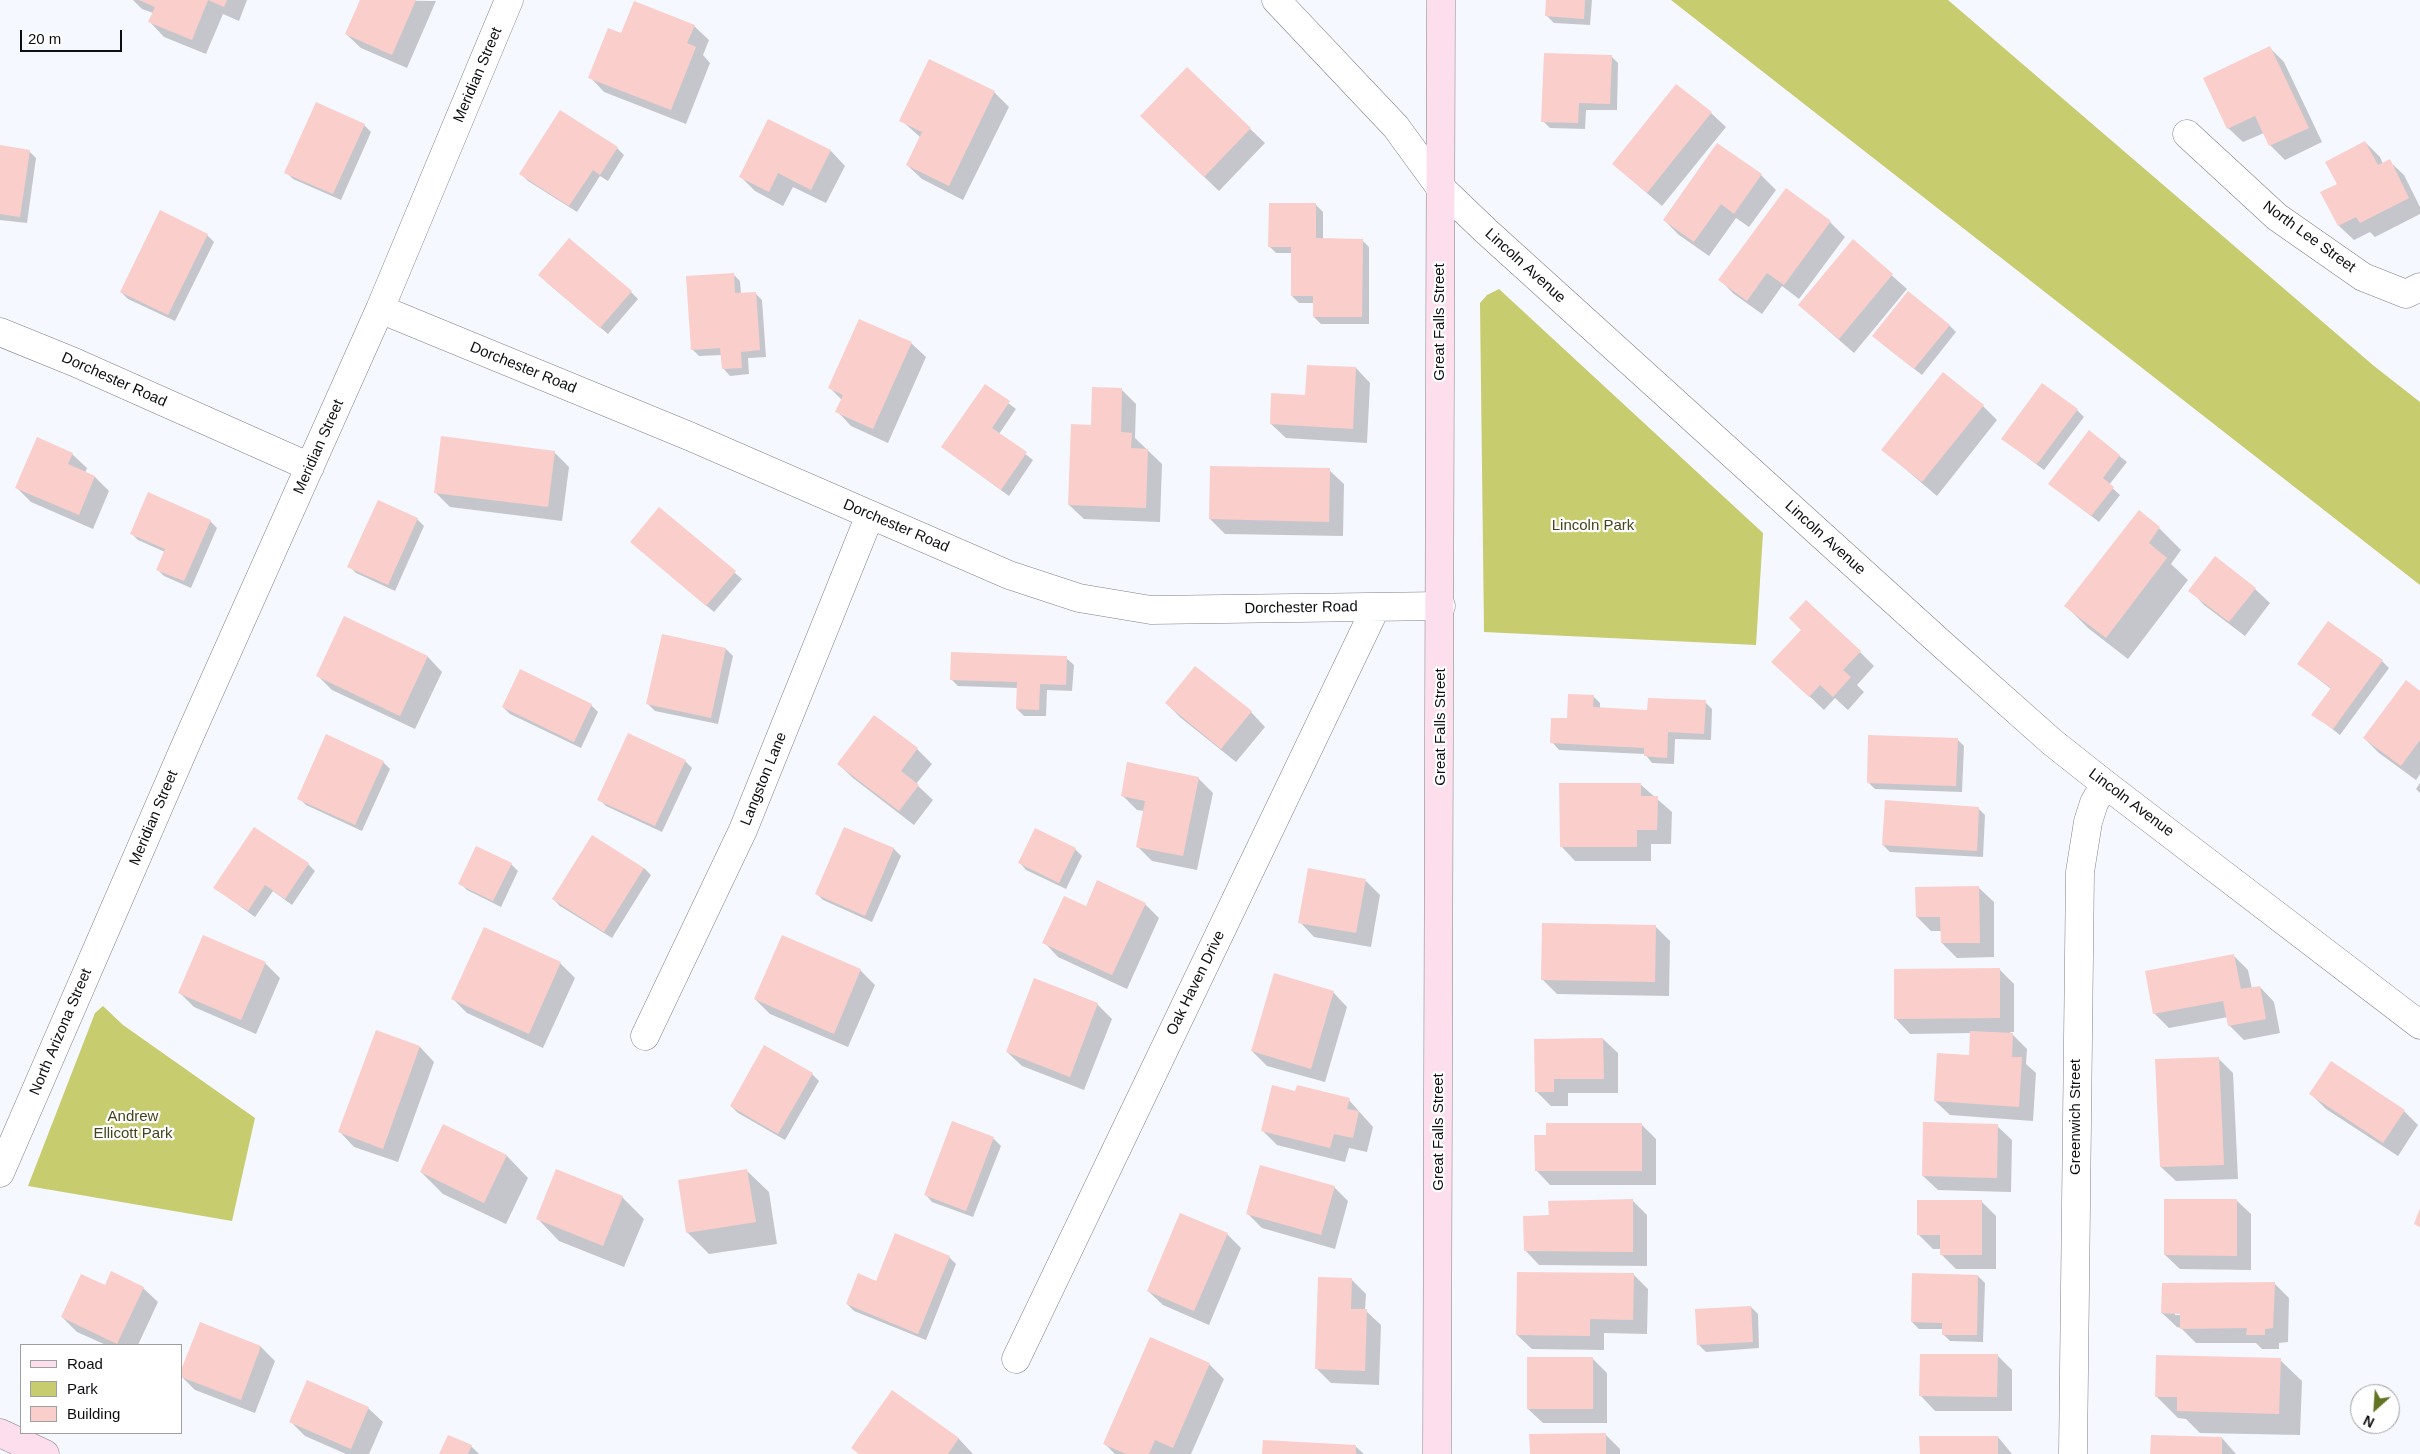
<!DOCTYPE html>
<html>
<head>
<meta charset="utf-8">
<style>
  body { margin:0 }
  #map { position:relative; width:2420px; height:1454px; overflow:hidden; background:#f6f8ff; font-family:Helvetica,sans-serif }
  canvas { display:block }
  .legend { position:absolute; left:20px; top:1344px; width:162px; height:90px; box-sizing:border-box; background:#fff; border:1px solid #9e9f9f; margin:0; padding:6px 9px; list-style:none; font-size:15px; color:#0d0e10 }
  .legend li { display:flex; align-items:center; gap:10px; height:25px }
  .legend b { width:25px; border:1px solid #9e9f9f }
  .north { position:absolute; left:2350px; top:1384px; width:50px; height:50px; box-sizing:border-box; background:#fff; border:1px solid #9e9f9f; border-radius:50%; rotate:206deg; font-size:14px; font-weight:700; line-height:20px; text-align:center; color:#0d0e10 }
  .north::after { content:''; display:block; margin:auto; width:18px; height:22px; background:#617423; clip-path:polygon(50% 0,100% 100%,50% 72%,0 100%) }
  .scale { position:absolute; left:20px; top:30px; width:102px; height:22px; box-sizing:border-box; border:2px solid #0d0e10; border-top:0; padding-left:6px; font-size:15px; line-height:18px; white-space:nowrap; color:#0d0e10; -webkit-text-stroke:4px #fff; paint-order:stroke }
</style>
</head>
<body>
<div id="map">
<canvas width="2420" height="1454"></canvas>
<ul class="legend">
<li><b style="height:6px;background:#fddeed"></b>Road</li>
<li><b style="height:14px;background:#c7cc6f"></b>Park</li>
<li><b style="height:14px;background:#faceca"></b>Building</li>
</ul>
<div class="north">N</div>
<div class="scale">20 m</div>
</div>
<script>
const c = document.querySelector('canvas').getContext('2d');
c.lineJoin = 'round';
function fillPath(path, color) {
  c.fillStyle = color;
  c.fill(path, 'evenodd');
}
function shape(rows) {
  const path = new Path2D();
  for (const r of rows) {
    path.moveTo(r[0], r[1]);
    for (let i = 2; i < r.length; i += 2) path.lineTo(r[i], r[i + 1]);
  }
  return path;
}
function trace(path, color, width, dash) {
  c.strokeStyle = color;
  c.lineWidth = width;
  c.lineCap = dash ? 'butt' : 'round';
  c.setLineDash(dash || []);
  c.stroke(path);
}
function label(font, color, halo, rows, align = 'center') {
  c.font = font + ' Helvetica,sans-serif';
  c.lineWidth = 4.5;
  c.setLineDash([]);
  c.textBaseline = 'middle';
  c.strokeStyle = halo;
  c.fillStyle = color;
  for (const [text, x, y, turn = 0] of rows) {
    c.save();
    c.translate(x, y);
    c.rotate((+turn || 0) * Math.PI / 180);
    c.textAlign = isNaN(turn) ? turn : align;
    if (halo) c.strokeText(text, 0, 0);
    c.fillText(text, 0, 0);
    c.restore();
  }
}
const green = shape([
  [1671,0,1948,0,2374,366,2420,402,2420,585],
  [1499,289,1763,533,1756,645,1484,632,1480,303,1487,295],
  [103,1006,123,1025,255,1118,232,1221,28,1186,95,1013]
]);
const shadow = shape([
  [133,0,247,0,239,21,223,14,206,54,164,37,150,22,153,13,142,9],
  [361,0,436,1,407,68,361,48,346,34],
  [1548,0,1592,0,1590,25,1554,23,1547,16],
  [694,26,709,40,703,55,710,63,686,124,604,92,590,77],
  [2270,48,2284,62,2322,142,2285,160,2270,145,2264,133,2243,142,2228,128],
  [1611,56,1618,63,1617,110,1586,110,1585,129,1550,128,1543,121],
  [1187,69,1265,143,1219,191,1156,131],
  [994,92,1009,107,963,200,922,179,907,165,920,137,901,120],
  [1711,113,1726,127,1662,206,1613,164],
  [769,120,831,151,845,166,826,203,793,187,783,206,755,191,741,177],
  [364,125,371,132,341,200,293,179,286,172],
  [2365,142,2380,157,2383,164,2389,161,2404,175,2420,207,2420,214,2375,237,2370,232,2354,240,2339,226,2322,193,2338,185],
  [1717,144,1761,175,1776,190,1749,227,1736,218,1709,256,1679,235,1664,220],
  [0,147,29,151,36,158,27,223,0,220],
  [617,148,624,155,608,181,600,176,577,212,528,181,521,174],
  [1786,189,1830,222,1845,237,1799,299,1782,286,1762,314,1734,294,1720,280],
  [1316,205,1323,212,1323,239,1362,240,1369,247,1369,324,1321,324,1314,317,1314,303,1299,303,1292,296,1293,253,1276,253,1269,246],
  [207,235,214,242,175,321,128,299,121,292],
  [1853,241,1907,289,1854,353,1799,305],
  [733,274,740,281,741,294,755,293,762,300,766,357,748,358,749,374,730,376,723,368,722,355,699,356,692,349],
  [546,282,631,292,638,299,608,334],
  [1949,325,1956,332,1922,375,1881,343],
  [911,343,926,357,888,443,851,426,837,411,842,400,830,388],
  [1356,368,1370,383,1367,443,1286,438,1271,424,1307,396],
  [985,386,1016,409,999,434,1033,460,1009,496,942,447],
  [1121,389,1136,404,1135,438,1162,464,1160,522,1084,519,1069,505,1092,426],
  [1983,406,1997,420,1937,496,1883,450],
  [2077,410,2084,417,2044,470,2003,439],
  [2089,432,2127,462,2109,485,2120,495,2099,522,2050,484],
  [554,452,569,467,562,521,450,507,436,493],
  [72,454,87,468,85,473,95,477,109,491,93,529,31,502,17,488],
  [1329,470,1344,484,1343,536,1225,534,1210,519],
  [659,509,742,579,714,612,631,542],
  [417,519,424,526,395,591,356,573,349,566],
  [210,521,217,528,191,588,164,576,157,569,165,552,138,540,131,533],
  [2159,528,2181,550,2171,564,2188,580,2128,659,2088,628,2066,606],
  [2255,589,2270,603,2245,636,2204,605,2190,590],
  [345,618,428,657,442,672,415,729,332,690,318,676],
  [726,649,733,656,718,724,655,711,648,704],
  [1860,652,1874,666,1857,685,1864,692,1848,710,1835,698,1824,710,1788,676],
  [1066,658,1074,665,1072,691,1047,690,1046,716,1024,716,1017,709,1018,688,958,686,951,679],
  [2382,661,2389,668,2340,735,2313,714,2331,689,2299,664],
  [2420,692,2420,774,2416,780,2379,753,2364,738],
  [1593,696,1600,703,1600,709,1648,711,1705,702,1712,709,1711,740,1675,739,1674,764,1652,763,1645,754,1559,750,1552,742,1568,719],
  [1166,703,1251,712,1265,727,1236,762,1181,718],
  [591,705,598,712,581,748,510,714,503,707],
  [1957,739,1964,746,1962,792,1875,789,1868,782],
  [917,749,932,764,916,784,933,800,914,825,853,778,838,764],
  [685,761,692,768,662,832,606,806,599,799],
  [383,762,390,769,362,831,306,805,299,798],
  [1198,778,1213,793,1197,870,1152,861,1137,846,1144,811,1137,810,1122,795],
  [2420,783,2420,793,2416,789],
  [1640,784,1672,812,1671,844,1651,844,1651,861,1575,861,1561,846],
  [1978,808,1985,815,1983,857,1890,852,1883,845],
  [845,828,894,849,901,856,872,922,823,900,816,893],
  [1075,849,1082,856,1066,889,1026,870,1020,863],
  [308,864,315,871,292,905,273,891,255,917,215,888],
  [511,864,518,871,501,907,467,890,460,883],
  [644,868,651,875,612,938,560,906,553,899],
  [1366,881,1380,895,1371,947,1314,937,1300,922],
  [1979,888,1994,902,1994,957,1957,958,1942,943,1942,931,1931,931,1917,917],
  [1145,904,1159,918,1127,989,1058,957,1044,942,1086,907],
  [1656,927,1670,941,1669,996,1557,994,1542,979],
  [2234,956,2248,970,2252,989,2260,987,2274,1002,2280,1033,2244,1040,2229,1025,2228,1017,2169,1028,2154,1013],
  [265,963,280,978,256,1034,194,1007,179,992],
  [560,963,575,978,543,1048,467,1013,453,999],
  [1999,969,2014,984,2014,1032,2010,1032,2027,1049,2026,1064,2036,1073,2033,1121,1950,1115,1935,1101,1970,1056,1972,1033,1910,1034,1896,1019],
  [860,970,875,985,848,1047,770,1014,755,999],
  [1333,992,1347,1007,1325,1082,1267,1066,1252,1051],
  [1097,1004,1112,1019,1084,1090,1022,1066,1007,1052],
  [376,1031,420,1047,434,1062,398,1162,354,1147,340,1132],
  [1603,1039,1618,1053,1618,1093,1568,1093,1568,1106,1551,1106,1536,1091],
  [2218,1058,2233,1073,2238,1179,2176,1181,2161,1167],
  [812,1074,819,1081,785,1140,738,1113,731,1106],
  [1296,1092,1349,1100,1373,1127,1367,1152,1349,1148,1345,1162,1277,1145,1262,1130],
  [2311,1094,2404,1111,2418,1125,2398,1156,2326,1109],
  [953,1123,994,1139,1001,1146,973,1217,932,1202,925,1194],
  [1641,1124,1656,1139,1656,1185,1550,1185,1536,1170],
  [444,1126,507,1156,528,1178,506,1224,443,1194,421,1172],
  [1997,1126,2012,1140,2011,1192,1938,1190,1923,1176],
  [747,1171,769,1192,777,1244,709,1254,687,1232],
  [1334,1187,1348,1201,1335,1249,1262,1228,1248,1214],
  [622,1197,644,1219,624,1267,559,1241,538,1219],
  [2236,1200,2251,1214,2251,1270,2180,1269,2165,1255],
  [1633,1201,1647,1215,1647,1266,1539,1265,1525,1250,1550,1216],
  [1981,1201,1996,1216,1996,1269,1956,1269,1941,1254,1941,1249,1933,1249,1918,1234],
  [1227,1234,1241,1248,1209,1325,1163,1305,1148,1291],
  [949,1257,956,1264,926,1340,854,1311,847,1304,876,1282],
  [1633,1274,1648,1289,1647,1334,1604,1333,1604,1350,1532,1349,1517,1335],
  [1978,1276,1985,1283,1983,1342,1950,1341,1943,1334,1943,1329,1919,1329,1912,1322],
  [1351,1279,1366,1294,1365,1310,1381,1325,1379,1385,1331,1383,1316,1368],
  [2274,1283,2289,1298,2288,1342,2279,1343,2279,1349,2262,1349,2256,1343,2196,1343,2181,1328,2177,1327,2162,1313],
  [2175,1312,2186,1315,2175,1315],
  [106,1287,143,1288,158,1302,138,1345,106,1345,77,1332,62,1317],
  [1751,1307,1758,1314,1759,1348,1706,1352,1699,1345],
  [201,1323,261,1347,275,1361,255,1413,195,1390,181,1376],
  [1997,1355,2012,1370,2012,1411,1935,1411,1921,1396],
  [1592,1358,1607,1373,1607,1423,1543,1423,1528,1409],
  [2280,1360,2302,1381,2300,1435,2200,1433,2186,1419,2178,1418,2157,1397],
  [1209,1364,1224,1379,1191,1454,1115,1454,1105,1444],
  [893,1392,959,1439,973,1454,859,1454,853,1448],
  [368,1408,383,1422,369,1454,346,1454,305,1436,290,1421],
  [1606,1435,1620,1449,1620,1454,1531,1454],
  [449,1437,471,1446,479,1454,441,1454],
  [1998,1437,2012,1454,1921,1454],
  [2222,1438,2236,1454,2151,1454],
  [1355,1446,1364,1454,1263,1454]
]);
const building = shape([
  [139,0,227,0,224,7,208,0,192,40,148,22,155,7],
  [360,0,416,0,392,55,345,34],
  [1546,0,1585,0,1584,19,1545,16],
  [634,1,695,25,687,43,696,47,671,110,588,78,608,28,621,33],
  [2270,46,2309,128,2269,146,2255,116,2227,129,2203,78],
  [1544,53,1612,55,1610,104,1579,103,1578,123,1541,122],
  [929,59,995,91,949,186,906,165,922,132,899,121],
  [1187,67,1251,128,1204,177,1140,116],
  [1676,84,1712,112,1647,193,1612,164],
  [316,102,365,124,333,194,284,173],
  [560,110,618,147,600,175,593,170,569,206,519,174],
  [768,119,831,150,811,190,778,173,769,192,739,177],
  [2365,141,2378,165,2390,159,2409,198,2360,223,2356,217,2338,226,2320,192,2337,184,2325,162],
  [1717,143,1762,174,1734,214,1721,204,1694,242,1663,220],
  [0,145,30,150,20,217,0,214],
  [1786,188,1831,221,1784,285,1767,273,1747,301,1718,280],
  [1269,203,1316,203,1316,238,1363,239,1362,317,1313,317,1313,296,1291,296,1291,247,1268,247],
  [160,210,208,234,168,315,120,292],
  [569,238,632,291,600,328,538,275],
  [1853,239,1893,274,1839,339,1798,305],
  [734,273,735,293,756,292,760,350,741,352,742,368,722,369,720,348,691,350,686,276],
  [1908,291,1950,325,1914,369,1872,336],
  [859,319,912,342,873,429,835,412,843,395,828,388],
  [1307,365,1356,367,1353,429,1270,424,1271,393,1305,395],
  [1943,372,1984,405,1922,482,1881,450],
  [2042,383,2078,409,2037,464,2001,439],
  [985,384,1010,401,992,428,1027,452,1001,490,941,447],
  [1092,387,1122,388,1121,432,1132,433,1131,448,1148,449,1146,508,1068,505,1071,424,1091,425],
  [2089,430,2120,455,2103,478,2114,487,2091,516,2048,484],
  [441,436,555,451,548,507,434,493],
  [37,437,73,453,68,464,95,476,79,515,15,488],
  [1210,466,1330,468,1329,522,1209,519],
  [148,492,211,520,184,581,156,570,165,549,130,534],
  [378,500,418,518,388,585,347,567],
  [659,507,736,571,706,606,630,542],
  [2139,510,2160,527,2149,543,2167,558,2106,638,2064,606],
  [2215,556,2256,588,2229,622,2188,591],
  [1806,600,1861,651,1843,670,1851,677,1833,697,1820,685,1809,697,1771,662,1801,630,1789,618],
  [344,616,428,656,400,716,316,676],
  [2328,621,2383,660,2333,729,2311,715,2331,688,2297,664],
  [662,634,726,648,711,718,646,704],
  [951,652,1067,656,1066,685,1040,684,1039,710,1016,709,1017,682,950,680],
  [1195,666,1252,711,1221,749,1165,703],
  [520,669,592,704,574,742,502,707],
  [2406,680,2420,691,2420,740,2401,766,2363,738],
  [1568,694,1594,695,1593,707,1647,710,1648,698,1706,700,1704,734,1668,732,1667,758,1644,756,1644,748,1550,743,1551,718,1567,718],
  [874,715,918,748,901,771,919,785,899,811,837,764],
  [628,733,686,760,655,826,597,800],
  [326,734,384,761,355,825,297,799],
  [1868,735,1958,738,1956,786,1867,783],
  [1127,762,1199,777,1183,856,1136,847,1145,801,1121,796],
  [1559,783,1641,783,1641,796,1658,796,1657,830,1637,830,1637,847,1560,847],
  [1885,800,1979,807,1977,851,1882,845],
  [254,827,309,863,285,899,265,885,248,911,213,888],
  [844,827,894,848,865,916,815,894],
  [1035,828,1076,848,1059,883,1018,863],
  [592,835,644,868,604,932,552,899],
  [476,846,512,863,493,901,458,884],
  [1308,868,1366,879,1356,933,1298,923],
  [1097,880,1146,903,1112,975,1042,943,1064,896,1086,906],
  [1979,886,1980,943,1941,943,1940,917,1916,917,1915,887],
  [1542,923,1656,925,1655,982,1541,980],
  [484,927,561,962,529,1034,451,999],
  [203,935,266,962,241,1020,178,993],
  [782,935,861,969,834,1034,754,999],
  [2234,954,2241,989,2260,986,2266,1019,2228,1026,2223,1001,2153,1014,2145,971],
  [2000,968,2000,1018,1894,1019,1894,969],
  [1274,973,1334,991,1311,1069,1251,1051],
  [1034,978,1098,1003,1070,1077,1006,1052],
  [376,1030,420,1046,383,1149,338,1132],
  [1970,1031,2013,1033,2012,1057,2022,1057,2019,1107,1934,1101,1937,1053,1969,1055],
  [1603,1038,1604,1079,1554,1079,1554,1092,1535,1092,1534,1039],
  [764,1045,813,1073,778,1134,730,1106],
  [2219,1057,2224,1165,2160,1167,2155,1059],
  [2331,1061,2405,1110,2383,1143,2309,1094],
  [1272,1085,1295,1091,1297,1085,1350,1098,1347,1109,1359,1111,1353,1138,1334,1134,1330,1148,1261,1131],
  [952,1121,994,1137,966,1211,924,1195],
  [1923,1122,1998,1124,1997,1178,1922,1176],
  [1546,1123,1642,1123,1642,1171,1535,1171,1534,1135,1546,1135],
  [443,1124,507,1155,484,1203,420,1172],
  [1260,1165,1335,1186,1321,1235,1246,1214],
  [556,1169,623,1196,603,1246,536,1219],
  [747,1169,756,1222,686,1233,678,1180],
  [1633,1199,1633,1252,1524,1251,1523,1216,1549,1215,1548,1201],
  [2164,1199,2237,1199,2237,1256,2164,1255],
  [1917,1200,1982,1200,1982,1255,1940,1255,1940,1235,1917,1235],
  [2420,1208,2420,1227,2414,1224],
  [1180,1213,1228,1233,1194,1311,1147,1291],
  [895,1233,950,1256,918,1334,846,1304,858,1273,876,1281],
  [111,1271,144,1287,117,1344,61,1317,81,1274,105,1285],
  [1517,1272,1634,1273,1633,1320,1590,1319,1590,1336,1516,1335],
  [1912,1273,1978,1275,1977,1335,1942,1335,1942,1323,1911,1322],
  [1318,1277,1352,1278,1351,1309,1367,1309,1365,1371,1315,1369],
  [2275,1282,2273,1328,2265,1329,2265,1335,2246,1335,2247,1328,2180,1329,2180,1314,2161,1313,2162,1283],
  [1751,1306,1753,1342,1697,1345,1695,1309],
  [200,1322,261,1346,241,1400,181,1377,181,1370],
  [1150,1337,1210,1363,1173,1448,1155,1440,1149,1454,1126,1454,1103,1444],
  [1920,1354,1998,1354,1997,1397,1919,1396],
  [2156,1355,2281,1358,2279,1414,2177,1411,2177,1397,2155,1397],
  [1527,1357,1593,1357,1593,1409,1527,1409],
  [307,1380,369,1407,351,1449,289,1422],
  [892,1390,959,1438,948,1454,859,1454,851,1448],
  [1606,1433,1606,1454,1530,1454,1529,1434],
  [448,1435,472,1445,468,1454,439,1454],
  [2151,1435,2222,1437,2222,1454,2150,1454],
  [1919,1436,1998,1436,1998,1454,1920,1454],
  [1263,1440,1356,1445,1356,1454,1262,1454]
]);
const minor = shape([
  [2187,134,2277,217,2363,277,2406,294,2420,287],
  [380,309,689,436,1009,575,1079,598,1151,610,1441,606],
  [0,332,74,362,310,467],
  [645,1036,743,830,870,515],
  [0,1173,186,744,380,309,509,0],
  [1016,1359,1376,607],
  [2073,1454,2080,872,2088,822,2094,803,2105,784]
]);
const tertiary = shape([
  [1276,0,1396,127,1439,186,1486,231,1944,646,2052,742,2105,784,2420,1025]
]);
const secondary = shape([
  [0,1433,45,1454],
  [1437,1454,1441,0]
]);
const streetNames = [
  ["Meridian Street",478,75,-67],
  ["North Lee Street",2309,237,36],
  ["Lincoln Avenue",1525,266,42],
  ["Great Falls Street",1440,322,-90],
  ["Dorchester Road",523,368,22],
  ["Dorchester Road",114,380,24],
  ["Meridian Street",319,447,-66],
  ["Dorchester Road",896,526,23],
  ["Lincoln Avenue",1825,538,42],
  ["Dorchester Road",1301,608,-1],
  ["Great Falls Street",1441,727,-90],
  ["Langston Lane",764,779,-68],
  ["Lincoln Avenue",2131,803,37],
  ["Meridian Street",154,818,-67],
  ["Oak Haven Drive",1196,983,-64],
  ["North Arizona Street",61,1032,-67],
  ["Greenwich Street",2076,1117,-90],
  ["Great Falls Street",1439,1132,-90]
];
const parkNames = [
  ["Lincoln Park",1593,526],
  ["Andrew",133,1117],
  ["Ellicott Park",133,1134]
];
fillPath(green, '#c7cc6f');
fillPath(shadow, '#0003');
fillPath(building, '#faceca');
trace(minor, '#7f8188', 29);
trace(tertiary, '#7f8188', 29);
trace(secondary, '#7f8188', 29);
trace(minor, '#fff', 28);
trace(tertiary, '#fff', 28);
trace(secondary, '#fddeed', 28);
label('15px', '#0d0e10', '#fff', streetNames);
label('15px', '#44451c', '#fff', parkNames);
</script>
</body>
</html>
